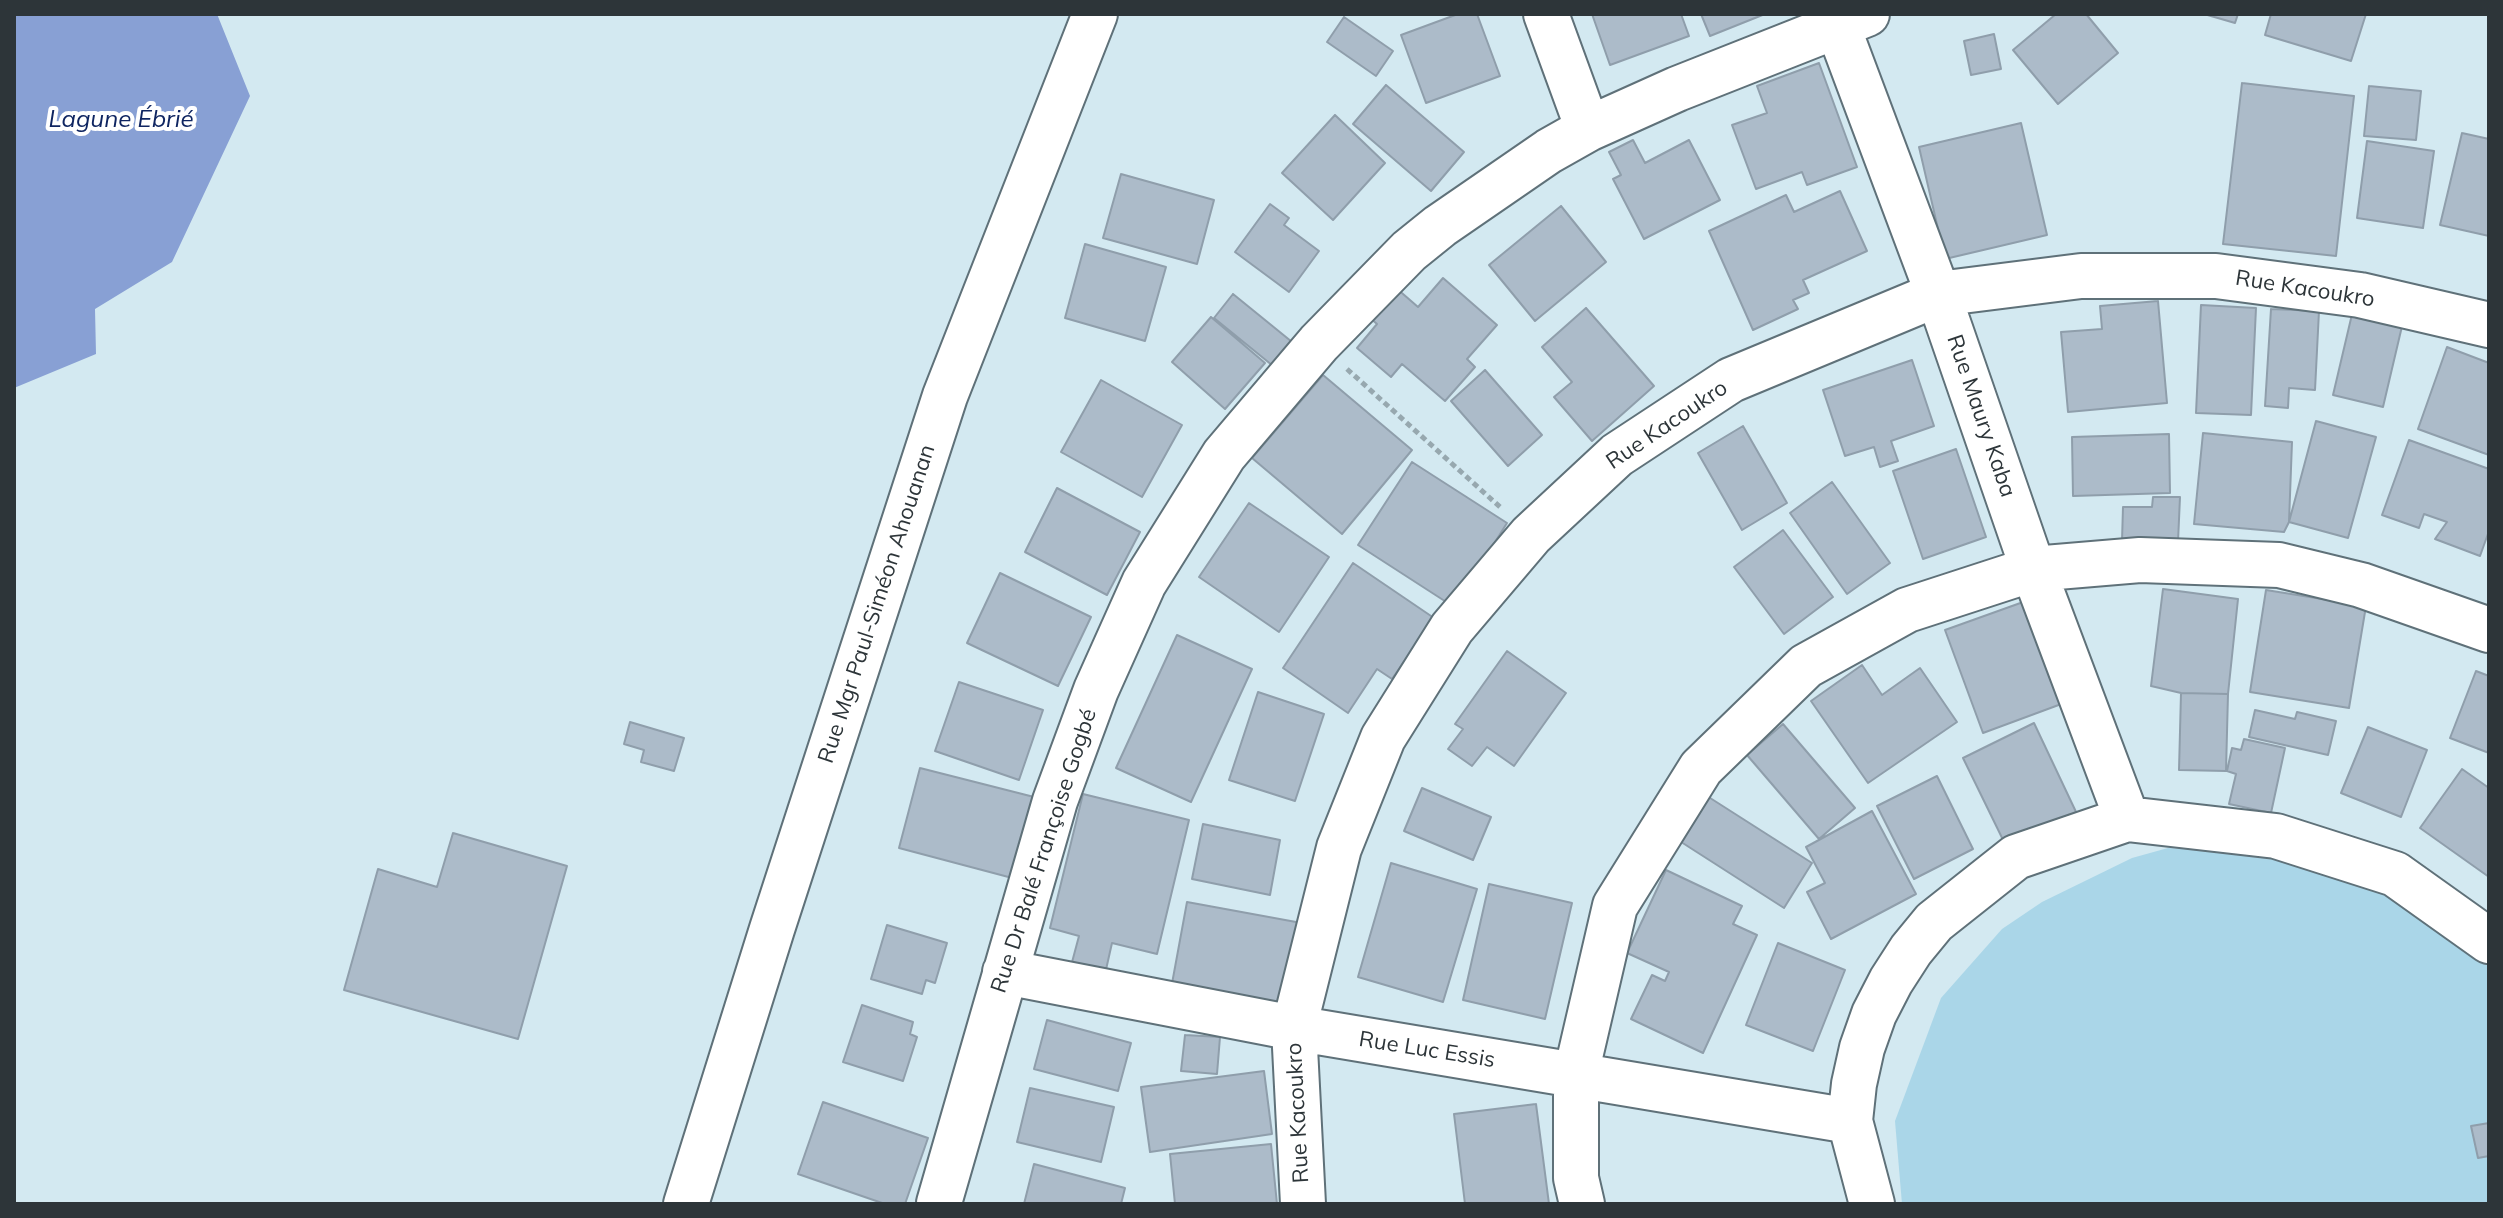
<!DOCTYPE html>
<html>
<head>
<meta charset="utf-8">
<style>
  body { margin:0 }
  #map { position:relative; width:2503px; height:1218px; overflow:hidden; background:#d3e9f1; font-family:Mulish,sans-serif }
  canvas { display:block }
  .frame { position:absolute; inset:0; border:16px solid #2d3539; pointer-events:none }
</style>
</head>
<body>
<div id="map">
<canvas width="2503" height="1218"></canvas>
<div class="frame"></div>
</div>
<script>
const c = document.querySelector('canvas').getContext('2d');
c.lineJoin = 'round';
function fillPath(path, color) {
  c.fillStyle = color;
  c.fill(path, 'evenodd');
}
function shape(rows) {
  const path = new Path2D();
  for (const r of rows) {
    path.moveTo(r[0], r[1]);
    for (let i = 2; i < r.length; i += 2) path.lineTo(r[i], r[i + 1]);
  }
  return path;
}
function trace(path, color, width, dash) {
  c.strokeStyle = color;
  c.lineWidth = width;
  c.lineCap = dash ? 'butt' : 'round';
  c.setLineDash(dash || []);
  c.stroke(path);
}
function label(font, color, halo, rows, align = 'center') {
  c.font = font + ' Mulish,sans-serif';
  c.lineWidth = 8;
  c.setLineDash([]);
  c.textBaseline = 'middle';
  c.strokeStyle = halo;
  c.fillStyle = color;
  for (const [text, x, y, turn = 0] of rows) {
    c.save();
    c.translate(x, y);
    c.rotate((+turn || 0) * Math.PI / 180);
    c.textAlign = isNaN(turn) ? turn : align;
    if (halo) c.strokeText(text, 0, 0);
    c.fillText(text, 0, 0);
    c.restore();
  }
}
const green = shape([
  [2168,848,2273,852,2387,889,2489,961,2489,1204,1902,1204,1895,1121,1941,998,2002,929,2042,902,2132,858]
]);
const water = shape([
  [14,14,217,14,250,96,172,262,95,309,96,354,14,388]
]);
const building = shape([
  [1458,14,1477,14,1500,76,1426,103,1401,35,1458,14],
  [1592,14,1681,14,1689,36,1610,65,1592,14],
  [1701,14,1765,14,1710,36,1701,14],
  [2056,14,2086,14,2118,53,2058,104,2013,50,2056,14],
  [2204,14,2238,14,2235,23,2204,14],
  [2271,14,2366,14,2351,61,2265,35,2271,14],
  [1344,17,1393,51,1376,76,1327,42,1344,17],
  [1994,34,2001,69,1971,75,1964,41,1994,34],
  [1819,63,1857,167,1807,185,1802,172,1756,189,1732,125,1767,113,1757,86,1819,63],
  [2242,83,2354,96,2336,256,2223,244,2242,83],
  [1386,85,1464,152,1431,191,1353,124,1386,85],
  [2369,86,2421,91,2416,140,2364,136,2369,86],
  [1335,115,1385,163,1333,220,1282,173,1335,115],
  [2021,123,2047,235,1945,259,1919,147,2021,123],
  [2462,133,2489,139,2489,236,2440,225,2462,133],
  [1633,140,1645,163,1689,140,1720,200,1644,239,1613,179,1621,175,1609,152,1633,140],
  [2367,141,2434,151,2423,228,2357,218,2367,141],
  [1121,174,1214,200,1197,264,1103,238,1121,174],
  [1840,191,1867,251,1803,280,1809,293,1793,300,1798,309,1753,330,1709,231,1786,195,1794,212,1840,191],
  [1270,204,1289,218,1284,225,1319,251,1289,292,1235,252,1270,204],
  [1561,206,1606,262,1535,321,1489,265,1561,206],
  [1085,244,1166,267,1145,341,1065,318,1085,244],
  [1443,278,1497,325,1467,359,1475,367,1445,401,1402,364,1391,377,1357,348,1377,324,1369,317,1395,287,1418,307,1443,278],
  [1233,294,1297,346,1278,370,1214,318,1233,294],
  [2158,301,2167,403,2068,412,2061,332,2102,329,2100,306,2158,301],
  [2201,305,2256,308,2251,415,2196,413,2201,305],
  [1586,308,1654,386,1592,441,1554,397,1572,382,1542,347,1586,308],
  [2271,309,2319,311,2315,390,2289,388,2288,408,2265,406,2271,309],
  [2353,310,2403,322,2383,407,2333,395,2353,310],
  [1211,317,1265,363,1225,409,1172,362,1211,317],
  [2447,347,2489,363,2489,455,2418,429,2447,347],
  [1912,360,1934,426,1891,441,1898,461,1880,467,1874,447,1845,456,1823,390,1912,360],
  [1485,370,1542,435,1508,466,1451,401,1485,370],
  [1323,375,1412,450,1342,534,1252,458,1323,375],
  [1101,380,1182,425,1142,497,1061,452,1101,380],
  [2316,421,2376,437,2348,538,2289,522,2316,421],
  [1743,426,1787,503,1742,530,1698,453,1743,426],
  [2203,433,2292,442,2289,522,2284,532,2194,524,2203,433],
  [2169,434,2170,493,2073,496,2072,437,2169,434],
  [2409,440,2489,469,2489,531,2480,556,2435,539,2447,522,2424,514,2419,528,2382,515,2409,440],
  [1956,449,1986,537,1923,559,1893,471,1956,449],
  [1412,462,1507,523,1454,607,1358,545,1412,462],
  [1832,482,1890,563,1847,594,1790,513,1832,482],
  [1057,488,1140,532,1107,595,1025,552,1057,488],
  [2153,497,2180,497,2178,542,2122,541,2123,507,2152,507,2153,497],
  [1249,503,1329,557,1279,632,1199,577,1249,503],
  [1783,530,1833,597,1784,634,1734,567,1783,530],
  [1353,563,1434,618,1392,679,1377,669,1348,713,1283,668,1353,563],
  [1000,573,1091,617,1058,686,967,643,1000,573],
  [2163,589,2238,599,2228,694,2181,693,2151,686,2163,589],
  [2266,590,2366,606,2349,708,2250,692,2266,590],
  [2026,601,2064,703,1983,733,1945,630,2026,601],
  [1177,635,1252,669,1191,802,1116,768,1177,635],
  [1507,651,1566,693,1514,766,1487,747,1472,766,1448,749,1463,729,1455,724,1507,651],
  [1862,665,1882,695,1920,668,1957,722,1868,783,1811,701,1862,665],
  [2476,671,2489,676,2489,753,2450,738,2476,671],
  [959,682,1043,710,1019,780,935,751,959,682],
  [1258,692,1324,714,1295,801,1229,780,1258,692],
  [2181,693,2228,694,2226,771,2179,770,2181,693],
  [2255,710,2295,719,2297,712,2336,721,2328,755,2249,737,2255,710],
  [630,722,684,738,674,771,641,762,644,750,624,744,630,722],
  [2034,723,2077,814,2007,848,1963,758,2034,723],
  [1783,724,1855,808,1819,839,1747,755,1783,724],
  [2368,727,2427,750,2401,817,2341,793,2368,727],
  [2244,739,2285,748,2271,813,2229,804,2236,774,2227,771,2232,748,2241,750,2244,739],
  [920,768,1038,798,1016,879,899,848,920,768],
  [2462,769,2489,788,2489,877,2420,828,2462,769],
  [1937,776,1973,849,1914,879,1877,806,1937,776],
  [1422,788,1491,817,1473,860,1404,831,1422,788],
  [1083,794,1189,820,1157,954,1112,943,1105,974,1071,966,1079,936,1050,928,1083,794],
  [1707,796,1812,863,1784,908,1678,840,1707,796],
  [1872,811,1916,894,1831,939,1807,892,1825,883,1806,847,1872,811],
  [1203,824,1280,840,1270,895,1192,879,1203,824],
  [453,833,567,866,518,1039,344,990,378,869,437,887,453,833],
  [1391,863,1477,889,1443,1002,1358,977,1391,863],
  [1666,870,1742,906,1733,924,1757,935,1703,1053,1631,1019,1652,975,1665,981,1669,972,1627,953,1666,870],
  [1489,884,1572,903,1545,1019,1463,1000,1489,884],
  [1187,902,1307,924,1291,1011,1171,989,1187,902],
  [887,925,947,943,935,983,926,980,922,994,871,979,887,925],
  [1778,943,1845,970,1813,1051,1746,1025,1778,943],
  [862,1005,913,1022,910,1034,917,1037,903,1081,843,1062,862,1005],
  [1047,1020,1131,1043,1118,1091,1034,1069,1047,1020],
  [1185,1035,1220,1037,1217,1074,1181,1071,1185,1035],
  [1264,1071,1272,1134,1150,1152,1141,1087,1264,1071],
  [1030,1088,1114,1107,1101,1162,1017,1142,1030,1088],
  [823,1102,928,1138,905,1204,885,1204,798,1174,823,1102],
  [1536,1104,1549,1204,1465,1204,1454,1114,1536,1104],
  [2489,1123,2489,1156,2478,1158,2471,1126,2489,1123],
  [1271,1144,1277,1204,1175,1204,1170,1154,1271,1144],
  [1034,1164,1125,1188,1121,1204,1024,1204,1034,1164]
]);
const path = shape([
  [1347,369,1500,507]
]);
const minor = shape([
  [1546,14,1588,129],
  [1833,14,1938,294,2033,569,2127,819],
  [1005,972,1294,1028,1850,1121],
  [939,1203,1055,801,1096,690,1144,583,1224,455,1319,343,1409,251,1440,226,1549,151,1588,129,1677,89,1867,14],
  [686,1204,772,929,945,396,1095,14],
  [1303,1204,1294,1028,1339,848,1383,738,1452,628,1531,535,1617,455,1731,380,1938,294,2081,276,2216,276,2360,295,2489,325],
  [1582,1204,1576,1178,1576,1074,1615,906,1701,768,1806,666,1907,610,2033,569,2140,560,2279,565,2361,585,2489,630],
  [1872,1204,1850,1121,1854,1084,1862,1048,1874,1014,1891,981,1911,950,1934,922,2016,857,2127,819,2276,836,2395,874,2489,941]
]);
const streetNames = [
  ["Rue Kacoukro",2305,289,9],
  ["Rue Maury Kaba",1981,416,71],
  ["Rue Kacoukro",1667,425,-34],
  ["Rue Mgr Paul-Siméon Ahouanan",877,604,-72],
  ["Rue Dr Balé Françoise Gogbé",1044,851,-72],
  ["Rue Luc Essis",1427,1050,9],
  ["Rue Kacoukro",1298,1113,-93]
];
const waterNames = [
  ["Lagune Ébrié",121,120]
];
fillPath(green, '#aad6e8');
fillPath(water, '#88a0d4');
fillPath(building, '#acbbc9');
trace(building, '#8f9eab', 2);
trace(minor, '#5f7179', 48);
trace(path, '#97a8af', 5, [6, 4]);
trace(minor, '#fff', 44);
label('22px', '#2d3539', '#fff', streetNames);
label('italic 24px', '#0f2561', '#fff', waterNames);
</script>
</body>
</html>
